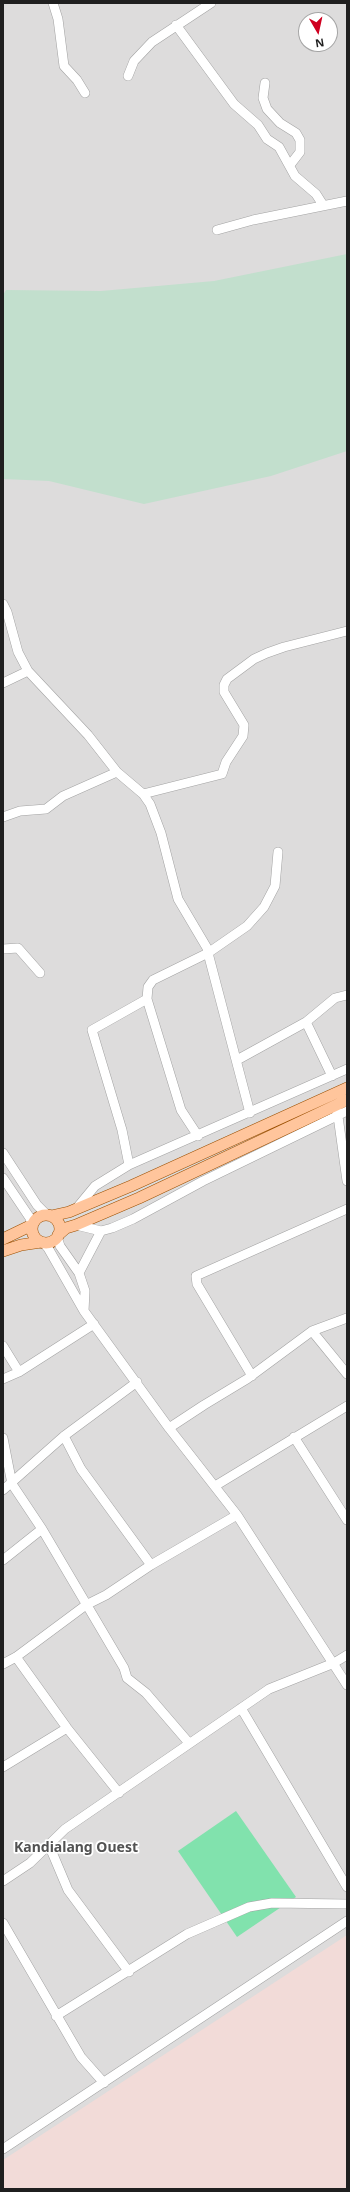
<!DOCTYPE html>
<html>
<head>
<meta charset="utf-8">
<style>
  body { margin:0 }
  #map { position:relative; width:350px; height:2192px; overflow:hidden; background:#f0ebe5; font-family:"Noto Sans",sans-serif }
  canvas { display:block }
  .frame { position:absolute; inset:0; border:4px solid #1f1f1f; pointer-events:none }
  .north { position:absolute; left:298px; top:12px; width:40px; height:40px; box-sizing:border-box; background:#fff; border:1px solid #a5a5a5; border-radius:50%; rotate:171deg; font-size:11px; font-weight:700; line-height:16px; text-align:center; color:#1f1f1f }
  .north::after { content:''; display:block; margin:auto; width:14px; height:18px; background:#cf0020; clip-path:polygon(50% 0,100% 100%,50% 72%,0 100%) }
</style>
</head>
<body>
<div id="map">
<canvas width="350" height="2192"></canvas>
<div class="frame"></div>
<div class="north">N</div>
</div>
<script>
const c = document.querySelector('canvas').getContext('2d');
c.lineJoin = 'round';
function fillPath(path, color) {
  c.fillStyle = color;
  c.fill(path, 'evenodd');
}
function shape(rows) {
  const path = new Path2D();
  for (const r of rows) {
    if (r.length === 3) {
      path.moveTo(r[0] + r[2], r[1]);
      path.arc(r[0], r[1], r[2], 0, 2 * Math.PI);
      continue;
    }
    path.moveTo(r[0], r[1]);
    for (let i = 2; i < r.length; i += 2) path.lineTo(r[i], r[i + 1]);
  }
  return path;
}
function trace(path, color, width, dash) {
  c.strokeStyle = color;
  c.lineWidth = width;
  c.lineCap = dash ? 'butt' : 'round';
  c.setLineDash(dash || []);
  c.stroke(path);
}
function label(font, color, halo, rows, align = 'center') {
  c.font = font + ' "Noto Sans",sans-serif';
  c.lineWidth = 3.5;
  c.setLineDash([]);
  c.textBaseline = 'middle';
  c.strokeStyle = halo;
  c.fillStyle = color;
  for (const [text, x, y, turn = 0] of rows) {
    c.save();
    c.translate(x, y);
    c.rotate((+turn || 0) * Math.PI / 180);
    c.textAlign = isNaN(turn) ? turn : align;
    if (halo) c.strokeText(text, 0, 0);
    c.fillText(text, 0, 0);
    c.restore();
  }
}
const residential = shape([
  [3,3,347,3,347,2189,3,2189],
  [306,20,330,20,330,44,306,44]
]);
const military = shape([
  [347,1935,347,2189,3,2189,3,2160]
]);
const wetland = shape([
  [347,254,347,451,271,476,144,504,49,481,3,479,3,295,6,290,101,291,214,281]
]);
const pitch = shape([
  [236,1811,296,1897,237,1937,178,1851]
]);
const minor = shape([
  [53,3,58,19,64,66,77,80,85,93],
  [176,25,234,104,258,125,267,139,279,147,295,176,316,194,323,205],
  [128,76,134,61,152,42,211,3],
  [265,83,263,98,267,109,280,123,296,133,300,140,300,152,290,165],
  [217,230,253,220,347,201],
  [3,604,7,612,18,652,28,671,88,735,117,772,143,794,150,804,161,833,178,899,207,948,208,953,153,980,148,987,147,999,92,1030,122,1130,129,1165],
  [3,683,28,671],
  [143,794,222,774,226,762,243,736,244,725,224,692,224,685,227,679,254,659,267,653,284,647,347,631],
  [3,817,20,811,46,809,63,796,117,772],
  [3,949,18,948,40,973],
  [147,999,181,1110,198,1136],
  [306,1022,335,998,347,995],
  [237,1060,306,1022,332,1076],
  [337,1109,347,1181],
  [250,1113,208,953,247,926,264,907,275,886,278,852],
  [3,1153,37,1205,47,1215],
  [3,1178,30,1218,32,1225],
  [76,1209,95,1186,129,1165,347,1069],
  [76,1225,101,1231,112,1228,133,1219,203,1181,347,1111],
  [57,1237,60,1246,79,1273,85,1291,84,1311],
  [43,1242,48,1248,84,1311,169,1428,237,1515,347,1685],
  [79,1273,101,1231],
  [312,1331,347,1374],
  [3,1346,19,1372],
  [252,1376,197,1284,196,1276,347,1209],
  [3,1379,19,1372,94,1324],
  [169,1428,204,1405,247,1379,312,1331,347,1318],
  [64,1436,81,1469,151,1565],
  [294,1437,347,1520],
  [3,1438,12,1484,42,1529,124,1668,127,1678,146,1693,189,1743],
  [215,1486,347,1406],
  [3,1490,64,1436,137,1382],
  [3,1560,42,1529],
  [16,1657,67,1728,119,1793],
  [3,1664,16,1657,86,1605,106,1595,151,1565,237,1515],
  [241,1708,347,1887],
  [3,1767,67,1728],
  [49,1845,68,1890,129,1972],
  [3,1881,30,1863,65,1829,269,1689,334,1663,347,1655],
  [3,1923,81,2057,104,2083],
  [56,2016,187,1934,249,1907,272,1903,347,1904],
  [3,2149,347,1921]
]);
const major = shape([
  [46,1229,14],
  [51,1216,69,1212,131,1186,347,1088],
  [58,1235,66,1228,76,1225,139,1198,347,1100],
  [3,1239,32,1225],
  [3,1251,21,1245,41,1242]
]);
const neighbourhoodNames = [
  ["Kandialang Ouest",76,1848]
];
fillPath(residential, '#dddcdc');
fillPath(military, '#f2dbd8');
fillPath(wetland, '#c2dfcd');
fillPath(pitch, '#81e2ad');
trace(minor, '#a3a3a3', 10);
trace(major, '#9b4f00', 12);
trace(minor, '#fff', 9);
trace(major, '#ffc59c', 11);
label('bold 14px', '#525252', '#fff', neighbourhoodNames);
</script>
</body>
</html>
